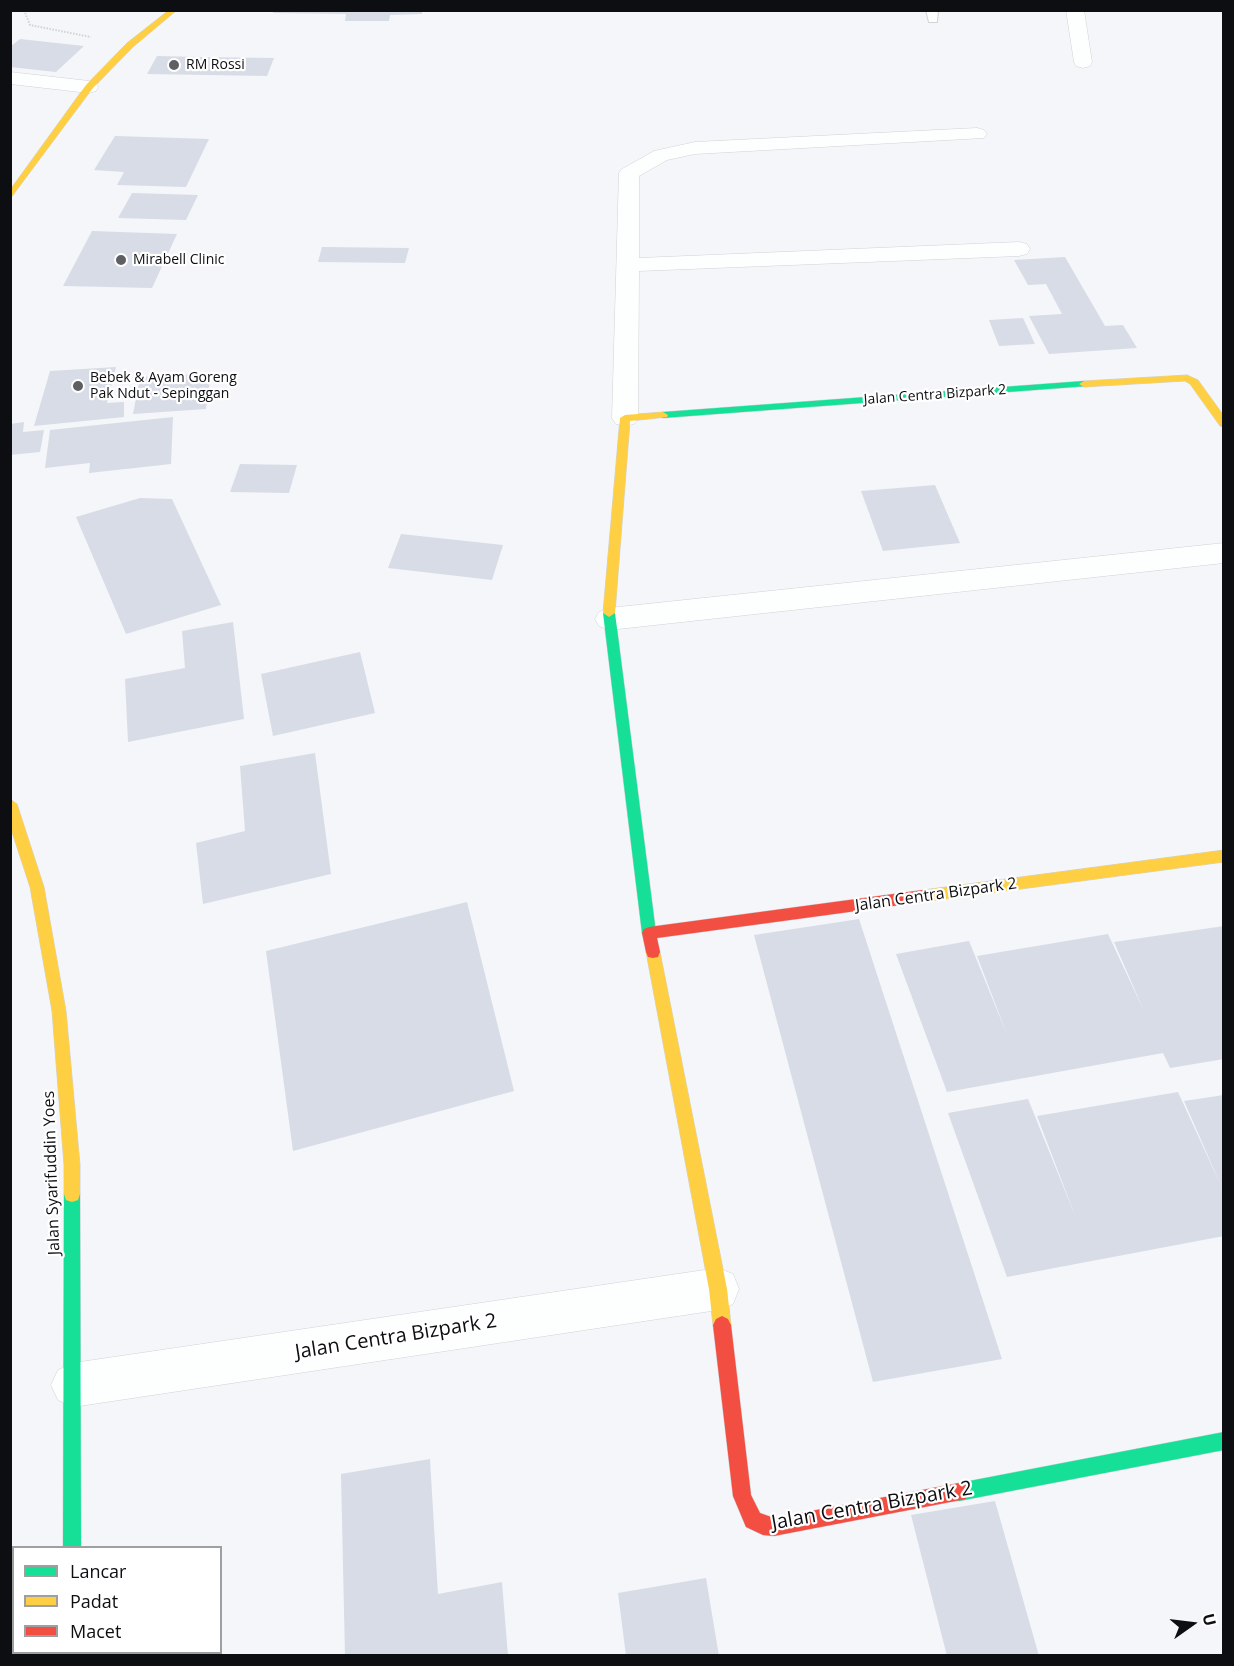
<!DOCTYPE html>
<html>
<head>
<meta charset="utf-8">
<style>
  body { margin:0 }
  #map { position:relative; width:1234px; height:1666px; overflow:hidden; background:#f4f6fa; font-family:"Open Sans",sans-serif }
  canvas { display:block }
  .frame { position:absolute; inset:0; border:12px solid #0d0e11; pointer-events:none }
  .legend { position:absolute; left:12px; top:1546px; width:210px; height:108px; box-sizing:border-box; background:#fff; border:2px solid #9e9fa0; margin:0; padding:8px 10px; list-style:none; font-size:18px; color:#0d0e11 }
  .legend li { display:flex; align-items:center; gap:12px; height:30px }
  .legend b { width:30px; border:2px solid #9e9fa0 }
  .north { position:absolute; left:1162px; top:1594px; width:60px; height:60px; -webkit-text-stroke:4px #fff; paint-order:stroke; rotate:76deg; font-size:16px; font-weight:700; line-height:24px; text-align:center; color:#0d0e11 }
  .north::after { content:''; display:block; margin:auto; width:21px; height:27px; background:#0d0e11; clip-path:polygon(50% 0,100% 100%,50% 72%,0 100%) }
</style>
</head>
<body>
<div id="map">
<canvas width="1234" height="1666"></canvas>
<div class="frame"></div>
<ul class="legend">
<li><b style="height:8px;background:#16e098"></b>Lancar</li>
<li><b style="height:8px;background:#ffcf43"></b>Padat</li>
<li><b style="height:8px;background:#f24e42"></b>Macet</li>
</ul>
<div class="north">U</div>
</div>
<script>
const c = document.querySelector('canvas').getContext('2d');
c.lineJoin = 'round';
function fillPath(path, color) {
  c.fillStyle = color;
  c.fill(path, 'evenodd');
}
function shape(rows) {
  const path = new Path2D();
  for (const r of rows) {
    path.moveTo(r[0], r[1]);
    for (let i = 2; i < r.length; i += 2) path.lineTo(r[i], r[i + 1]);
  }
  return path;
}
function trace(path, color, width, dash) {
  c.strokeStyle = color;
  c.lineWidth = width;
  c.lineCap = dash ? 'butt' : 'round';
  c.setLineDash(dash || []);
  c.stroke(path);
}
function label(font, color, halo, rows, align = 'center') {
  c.font = font + ' "Open Sans",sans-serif';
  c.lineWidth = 4.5;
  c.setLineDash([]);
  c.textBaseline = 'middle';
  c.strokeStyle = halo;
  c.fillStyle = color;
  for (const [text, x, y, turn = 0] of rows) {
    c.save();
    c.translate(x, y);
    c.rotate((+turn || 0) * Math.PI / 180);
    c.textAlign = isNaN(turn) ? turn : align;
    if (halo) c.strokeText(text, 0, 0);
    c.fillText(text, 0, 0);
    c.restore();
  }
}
const building = shape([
  [274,10,422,10,422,14,390,15,389,21,345,21,346,14,273,13],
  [20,39,84,46,56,72,10,67,10,47],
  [157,56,200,57,274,58,267,76,147,74],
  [115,136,209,139,186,187,117,185,124,172,94,170],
  [132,193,198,195,186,220,118,218],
  [92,231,177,234,152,288,63,286],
  [322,247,409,248,405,263,318,262],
  [1065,257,1105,326,1123,325,1137,348,1049,354,1029,316,1062,314,1046,284,1028,285,1014,260],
  [1023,318,1035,344,999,346,989,320],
  [116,367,107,403,124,402,124,417,34,426,50,371],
  [211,373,206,409,133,414,140,377],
  [173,417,171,464,89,473,90,463,45,468,50,430],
  [24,422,23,432,44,430,40,452,10,455,10,424],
  [240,464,297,465,289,493,230,492],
  [935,485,960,543,883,551,861,491],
  [140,498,172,499,221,605,126,634,76,517],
  [401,534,503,545,492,580,388,568],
  [233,622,244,719,128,742,125,679,185,668,182,631],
  [360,652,375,713,273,736,261,674],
  [315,753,331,874,203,904,196,843,245,831,240,766],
  [467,902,514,1091,293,1151,266,951],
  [859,919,1002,1359,873,1382,754,935],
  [1224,926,1224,1059,1170,1068,1163,1053,947,1092,896,954,969,941,1008,1037,977,956,1108,934,1144,1011,1114,942],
  [1178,1092,1222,1188,1184,1101,1224,1095,1224,1236,1007,1277,948,1113,1028,1099,1076,1218,1037,1116],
  [430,1459,438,1594,502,1582,508,1656,345,1656,341,1474],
  [995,1501,1039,1656,947,1656,911,1515],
  [706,1578,719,1656,626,1656,618,1593]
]);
const path = shape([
  [24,10,30,25,91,37]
]);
const lane = shape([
  [926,10,938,10,937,22,929,22,926,10]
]);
const street = shape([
  [1066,10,1084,10,1092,62,1090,66,1083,68,1076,66,1074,62,1066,10],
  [10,72,89,81,96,83,98,87,96,91,89,93,10,84,10,72],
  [977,128,984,130,987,134,984,138,695,154,667,160,639,176,639,258,1019,242,1027,244,1030,249,1027,254,1019,256,639,271,638,418,634,424,625,426,616,424,612,418,619,173,622,169,654,151,695,142,977,128],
  [1224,543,1224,563,609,630,599,626,595,619,599,612,609,608,1224,543],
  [718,1268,733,1274,739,1289,733,1304,718,1310,73,1407,58,1400,51,1385,58,1370,73,1363,718,1268]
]);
const fast = shape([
  [1084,381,1089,384,1088,386,663,418,658,415,663,412,1084,381],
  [609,609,615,613,656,933,654,937,649,939,644,937,642,933,603,613,609,609],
  [72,1186,78,1188,80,1194,81,1548,63,1548,64,1194,66,1188,72,1186],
  [1224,1432,1224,1450,959,1501,952,1499,950,1492,952,1485,959,1483,1224,1432],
  [60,1652,80,1652,80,1656,60,1656,60,1652]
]);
const slow = shape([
  [169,10,177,10,133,47,92,89,10,199,10,190,86,85,127,43,169,10],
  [1187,375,1198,380,1224,416,1224,427,1220,426,1190,384,1185,381,1084,387,1079,384,1084,381,1187,375],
  [663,412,668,415,667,417,630,421,615,613,609,617,603,613,620,418,625,415,663,412],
  [10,799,17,804,44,887,66,1011,80,1165,80,1194,78,1200,72,1202,66,1200,64,1194,64,1165,52,1011,30,887,10,826,10,799],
  [1224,850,1224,862,923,902,918,900,916,896,918,892,923,890,1224,850],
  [653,946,658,947,660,952,727,1289,731,1325,728,1331,722,1334,716,1331,713,1325,709,1289,646,952,648,947,653,946]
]);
const jam = shape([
  [923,890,928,892,930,896,928,900,923,902,657,938,660,952,658,957,653,958,648,957,646,952,642,933,644,929,649,927,923,890],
  [722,1316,728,1319,731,1325,751,1495,760,1513,774,1518,959,1483,966,1485,968,1492,966,1499,774,1536,763,1535,746,1527,733,1496,713,1325,716,1319,722,1316]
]);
const markers = [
  [174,65,6,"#5e5f63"],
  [121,260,6,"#5e5f63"],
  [78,386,6,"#5e5f63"]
];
const farPoinames = [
  ["RM Rossi",186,65],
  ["Mirabell Clinic",133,260],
  ["Bebek & Ayam Goreng",90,378],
  ["Pak Ndut - Sepinggan",90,394]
];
const farStreetnames = [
  ["Jalan Centra Bizpark 2",935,395,-4]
];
const streetNames = [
  ["Jalan Centra Bizpark 2",936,895,-8],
  ["Jalan Syarifuddin Yoes",52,1173,-92]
];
const nearStreetnames = [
  ["Jalan Centra Bizpark 2",396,1337,-9],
  ["Jalan Centra Bizpark 2",872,1506,-10]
];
fillPath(building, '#d8dce6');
trace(lane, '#d0d2d5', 2);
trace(street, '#d0d2d5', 1);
trace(fast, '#d0d2d5', 1);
trace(slow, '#d0d2d5', 1);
trace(jam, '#d0d2d5', 1);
trace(path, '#d2d2d3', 2, [1.5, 1.5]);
fillPath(lane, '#fdfefe');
fillPath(street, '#fdfefe');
fillPath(fast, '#16e098');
fillPath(slow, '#ffcf43');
fillPath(jam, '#f24e42');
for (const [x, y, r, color] of markers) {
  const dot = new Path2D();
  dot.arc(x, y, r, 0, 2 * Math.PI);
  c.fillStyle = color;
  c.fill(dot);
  trace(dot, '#fff', 2);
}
label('14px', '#0d0e11', '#fff', farPoinames, 'left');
label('14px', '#0d0e11', '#fff', farStreetnames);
label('16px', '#0d0e11', '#fff', streetNames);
label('20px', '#0d0e11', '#fff', nearStreetnames);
</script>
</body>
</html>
